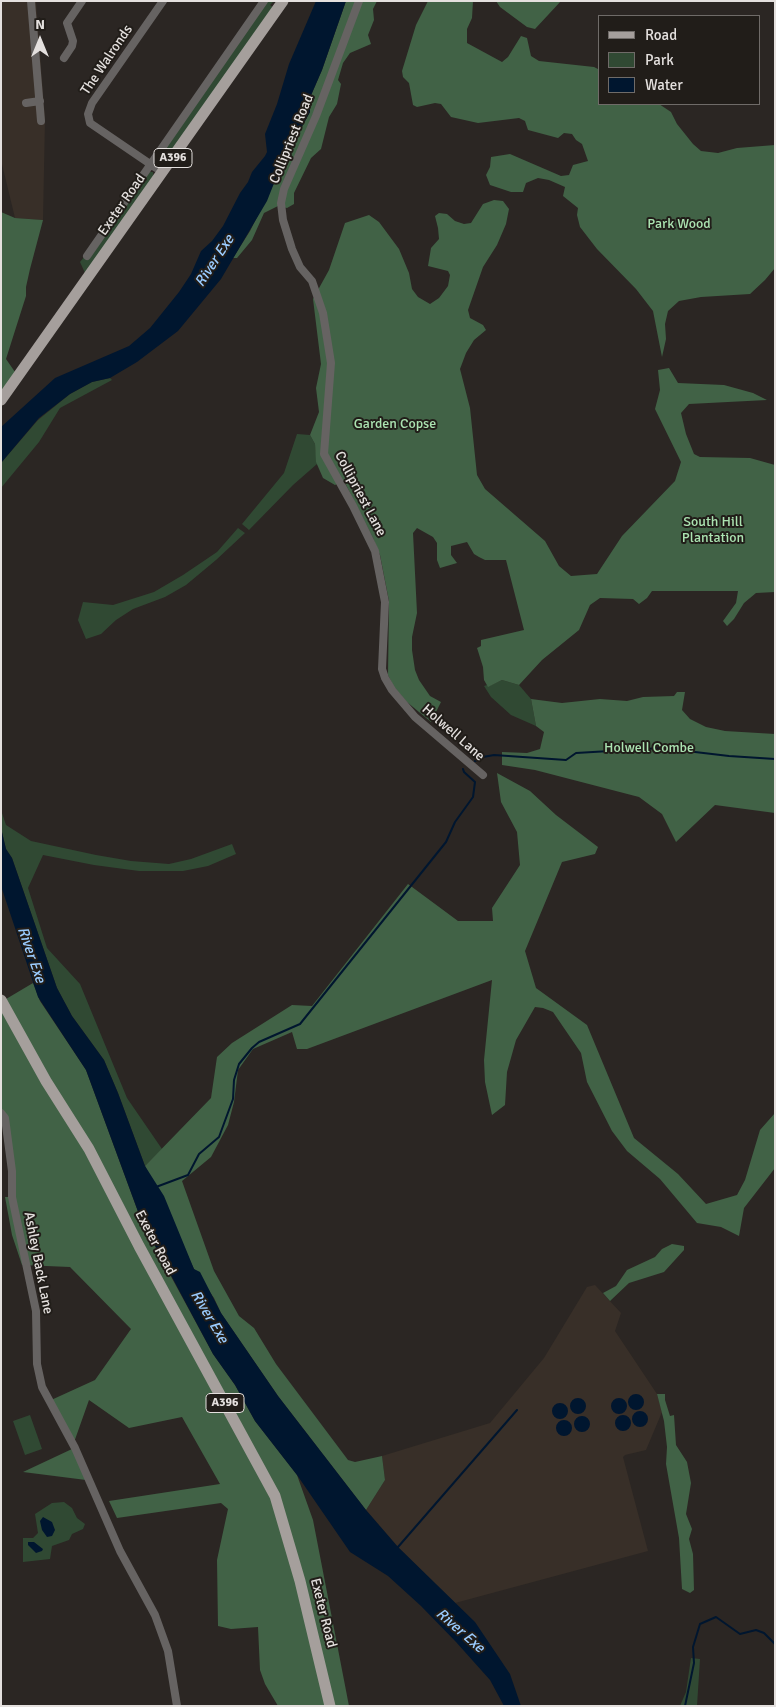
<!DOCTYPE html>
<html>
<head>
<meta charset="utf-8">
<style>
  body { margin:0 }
  #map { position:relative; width:776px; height:1707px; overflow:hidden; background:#2b2623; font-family:Signika,sans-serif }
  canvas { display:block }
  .frame { position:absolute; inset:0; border:2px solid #e4e0de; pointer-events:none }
  .legend { position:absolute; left:598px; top:15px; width:162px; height:90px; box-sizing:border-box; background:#211d19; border:1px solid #6f6b68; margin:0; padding:6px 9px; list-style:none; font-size:15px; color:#e4e0de }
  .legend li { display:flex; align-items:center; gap:10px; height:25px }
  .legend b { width:25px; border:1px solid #6f6b68 }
  .north { position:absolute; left:15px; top:15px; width:50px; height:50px; -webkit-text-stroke:4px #211d19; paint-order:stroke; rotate:0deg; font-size:14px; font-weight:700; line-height:20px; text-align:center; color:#e4e0de }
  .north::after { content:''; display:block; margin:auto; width:18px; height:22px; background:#e4e0de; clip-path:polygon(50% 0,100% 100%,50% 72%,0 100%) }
</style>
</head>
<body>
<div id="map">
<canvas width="776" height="1707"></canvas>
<div class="frame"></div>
<ul class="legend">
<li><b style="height:6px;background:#a59f9c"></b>Road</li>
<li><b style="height:14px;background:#304933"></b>Park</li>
<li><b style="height:14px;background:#00162f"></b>Water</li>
</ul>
<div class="north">N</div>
</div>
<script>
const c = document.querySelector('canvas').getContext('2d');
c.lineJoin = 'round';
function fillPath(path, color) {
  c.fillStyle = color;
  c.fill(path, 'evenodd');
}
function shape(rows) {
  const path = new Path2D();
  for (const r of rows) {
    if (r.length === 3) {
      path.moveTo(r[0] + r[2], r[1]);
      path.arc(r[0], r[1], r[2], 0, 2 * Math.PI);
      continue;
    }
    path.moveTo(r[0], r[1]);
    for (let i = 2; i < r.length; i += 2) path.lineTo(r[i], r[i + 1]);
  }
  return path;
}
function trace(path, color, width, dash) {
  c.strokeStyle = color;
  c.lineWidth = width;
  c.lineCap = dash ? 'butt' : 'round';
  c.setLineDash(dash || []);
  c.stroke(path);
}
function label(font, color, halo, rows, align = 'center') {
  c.font = font + ' Signika,sans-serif';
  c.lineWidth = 4;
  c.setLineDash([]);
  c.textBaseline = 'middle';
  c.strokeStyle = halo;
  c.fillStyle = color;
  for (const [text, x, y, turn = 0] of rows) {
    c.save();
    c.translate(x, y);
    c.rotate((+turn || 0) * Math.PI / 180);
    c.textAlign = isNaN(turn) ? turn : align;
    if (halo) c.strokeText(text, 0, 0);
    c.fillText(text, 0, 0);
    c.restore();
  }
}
const built = shape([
  [1,1,36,1,45,119,43,220,15,218,1,160],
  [595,1285,621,1313,615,1331,657,1394,662,1412,646,1450,625,1455,623,1457,648,1551,455,1603,398,1547,366,1510,385,1480,382,1456,490,1423,544,1358,587,1287]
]);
const green = shape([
  [267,1,277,1,273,2,270,5,274,8,164,164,158,164,158,161,167,146],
  [150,172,153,172,154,178,85,273,80,262,84,257,89,259],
  [110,378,112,380,60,408,39,442,1,488,1,463,38,420,70,394,92,382],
  [297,434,310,435,315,444,317,464,293,485,249,530,242,524,284,473],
  [238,528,245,533,216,560,186,585,165,597,133,609,116,620,101,634,86,639,78,620,83,602,113,605,154,592,183,575,217,552],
  [502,680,519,685,531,699,536,726,511,715,491,697,484,686,487,685,489,686],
  [1,810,6,825,31,841,96,855,131,861,169,864,191,859,232,844,236,854,208,866,183,871,139,871,94,865,43,855,28,888,47,948,80,984,127,1098,162,1149,145,1166,118,1093,104,1060,72,1016,57,988,12,858,6,849,1,828],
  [30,1415,42,1449,25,1455,13,1421],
  [64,1502,72,1508,77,1518,85,1524,83,1529,72,1534,69,1540,52,1546,50,1559,23,1562,23,1538,33,1538,38,1533,35,1514,52,1503],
  [691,1658,700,1659,697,1706,680,1706,686,1692]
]);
const forest = shape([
  [346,1,377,1,373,9,374,20,368,35,371,44,350,53,343,63,338,80,341,84,337,104,329,117,321,149,311,158,294,193,294,204,287,208,278,206,264,213,252,240,237,258,233,258,250,231,281,169,290,146,294,142,310,112,309,100,322,70],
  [428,1,473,1,472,18,467,29,467,43,502,62,508,57,521,36,527,38,531,56,539,61,594,67,600,70,600,104,659,104,671,112,677,124,693,144,701,151,718,153,737,148,775,145,775,268,765,280,750,294,701,297,679,301,668,311,665,324,666,339,662,357,653,311,636,289,597,249,580,227,577,215,578,208,563,196,565,187,549,180,538,178,526,183,523,192,511,192,490,185,486,175,490,167,491,157,510,154,561,176,569,175,573,165,588,161,582,144,576,140,572,134,564,133,558,138,528,130,525,121,519,118,478,123,451,117,441,104,435,103,417,107,413,105,409,83,403,77,402,71,416,25],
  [496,1,561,1,535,29,527,27,500,7],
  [494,200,503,201,509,209,506,224,497,245,483,267,468,310,470,318,483,325,486,330,474,340,466,353,460,369,470,408,477,475,485,489,545,541,559,566,571,576,597,574,622,536,675,481,681,462,655,409,660,390,658,370,669,368,678,383,724,385,753,393,767,400,689,404,681,413,686,434,694,454,700,457,750,458,775,465,775,592,756,593,744,603,734,619,727,626,723,621,736,603,738,591,652,591,647,598,639,604,633,599,600,598,590,605,579,630,542,660,519,685,502,680,488,687,484,680,483,667,478,651,477,648,481,646,481,640,524,630,506,560,485,560,479,557,474,554,467,542,451,546,451,555,457,563,440,568,437,560,437,543,433,537,417,528,413,533,417,613,412,637,412,650,415,670,419,680,430,696,441,702,431,722,407,702,394,687,388,675,389,601,380,555,373,538,344,481,335,485,323,478,316,462,315,444,310,435,319,412,316,388,321,364,313,299,329,270,345,223,369,215,379,222,399,249,409,273,412,289,418,297,430,304,439,298,448,286,450,275,448,271,428,266,431,248,439,239,438,228,435,216,439,213,447,214,455,221,464,224,471,223,483,204],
  [1,212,15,218,43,220,30,269,26,287,26,296,6,359,15,372,1,393],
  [677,692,685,692,682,710,690,719,706,727,725,731,775,734,775,813,715,805,676,842,662,814,639,797,535,770,502,765,502,752,527,753,540,749,544,732,536,726,531,699,562,703,600,699,627,701,643,697,674,696],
  [497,773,530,791,556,815,598,847,595,854,562,862,525,951,536,988,587,1025,634,1138,678,1174,706,1204,737,1195,745,1180,760,1130,775,1113,775,1168,744,1208,739,1236,721,1227,697,1223,660,1179,627,1151,612,1131,587,1082,581,1053,553,1012,543,1008,535,1007,516,1040,507,1072,505,1105,492,1115,485,1082,484,1060,492,980,307,1049,297,1049,292,1032,253,1049,238,1070,234,1102,228,1125,211,1157,182,1181,214,1271,239,1316,254,1328,276,1364,348,1460,355,1462,382,1456,385,1480,366,1510,278,1396,221,1313,214,1298,194,1269,145,1166,211,1098,217,1057,232,1043,292,1005,312,1006,408,884,458,921,493,921,492,908,520,865,517,832,501,802],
  [33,983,40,1001,86,1070,140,1217,161,1258,213,1354,235,1385,255,1421,297,1475,313,1520,349,1706,278,1706,265,1684,260,1670,258,1627,231,1629,218,1626,217,1560,228,1509,221,1503,117,1518,109,1501,220,1484,182,1417,129,1428,89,1400,72,1448,86,1480,23,1472,72,1449,49,1401,95,1380,131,1329,70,1267,22,1265,12,1235,5,1197,12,1197,1,1113,1,1002],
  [672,1244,684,1246,684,1250,664,1272,629,1283,610,1301,603,1293,616,1286,627,1270,655,1257,662,1249],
  [657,1394,665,1394,665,1400,670,1416,674,1415,676,1445,687,1462,691,1483,686,1514,692,1529,689,1539,693,1554,694,1590,690,1593,682,1589,679,1538,666,1464,667,1447,664,1421]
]);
const water = shape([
  [316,1,346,1,322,70,309,100,310,112,284,158,267,201,221,279,178,331,137,362,110,378,92,382,70,394,39,418,1,463,1,427,55,378,129,346,150,328,179,292,191,274,201,251,212,241,223,226,240,193,248,182,252,172,265,156,267,152,265,134,277,104,289,64],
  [1,828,6,849,12,858,57,988,72,1016,104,1060,118,1093,145,1166,164,1196,194,1269,200,1272,221,1313,278,1396,366,1510,398,1547,475,1622,510,1674,521,1706,504,1706,490,1680,456,1642,421,1606,388,1576,350,1552,297,1475,255,1421,235,1385,213,1354,140,1217,86,1070,38,997,1,886],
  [636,1402,8],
  [578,1406,8],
  [619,1406,8],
  [560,1411,8],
  [640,1419,8],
  [623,1423,8],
  [582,1424,8],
  [564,1428,8],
  [43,1517,52,1522,55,1530,52,1536,47,1537,42,1530,40,1521],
  [28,1542,34,1542,43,1549,42,1551,36,1553,28,1545]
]);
const stream = shape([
  [475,761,483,757,494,755,566,760,576,753,661,748,729,756,775,759],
  [156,1187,188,1175,199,1154,219,1137,233,1099,234,1080,239,1064,252,1048,259,1042,300,1024,446,842,455,822,473,797,475,782,464,772,463,769],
  [398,1547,517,1410],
  [685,1706,694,1663,693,1647,700,1624,716,1617,740,1634,756,1630,764,1633,775,1644]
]);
const street = shape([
  [31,1,41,121],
  [359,1,316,116,284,189,281,203,283,220,292,249,300,267,312,281,323,313,331,363,324,454,353,506,375,551,385,602,382,669,385,678,392,690,415,717,483,775],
  [64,58,72,46,73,41,67,23,82,1],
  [26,103,40,101],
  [156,168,90,123,88,114,92,103,163,1],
  [87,256,264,1],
  [1,1113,5,1118,12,1171,12,1197,36,1311,37,1364,42,1387,75,1448,120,1551,155,1615,168,1651,177,1706]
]);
const primary = shape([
  [1,400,283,1],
  [1,1000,46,1081,89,1149,139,1246,275,1496,300,1581,330,1706]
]);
const shields = [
  [173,158,38],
  [225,1403,38]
];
const shieldNames = [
  ["A396",173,158],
  ["A396",225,1403]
];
const streetNames = [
  ["The Walronds",107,60,-56],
  ["Collipriest Road",292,139,-68],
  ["Exeter Road",122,205,-55],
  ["Collipriest Lane",360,494,62],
  ["Holwell Lane",453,733,41],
  ["Exeter Road",155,1243,62],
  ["Ashley Back Lane",38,1263,79],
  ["Exeter Road",323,1613,76]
];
const parkNames = [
  ["Park Wood",679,224],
  ["Garden Copse",395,424],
  ["South Hill",713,522],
  ["Plantation",713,538],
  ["Holwell Combe",649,748]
];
const waterNames = [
  ["River Exe",215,261,-57],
  ["River Exe",31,955,71],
  ["River Exe",209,1317,59],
  ["River Exe",460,1631,41]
];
fillPath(built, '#382f28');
fillPath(green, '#304933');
fillPath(forest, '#416246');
fillPath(water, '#00162f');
trace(stream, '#00162f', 2);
trace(street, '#666362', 8);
trace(primary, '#a59f9c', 11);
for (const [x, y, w] of shields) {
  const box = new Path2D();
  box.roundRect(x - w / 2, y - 9.5, w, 19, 4);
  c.fillStyle = '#211d19';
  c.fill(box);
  trace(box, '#e4e0de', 1);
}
label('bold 12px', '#e4e0de', null, shieldNames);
label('14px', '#e4e0de', '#211d19', streetNames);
label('14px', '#abe3b1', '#211d19', parkNames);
label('italic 15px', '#9accff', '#211d19', waterNames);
</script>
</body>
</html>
